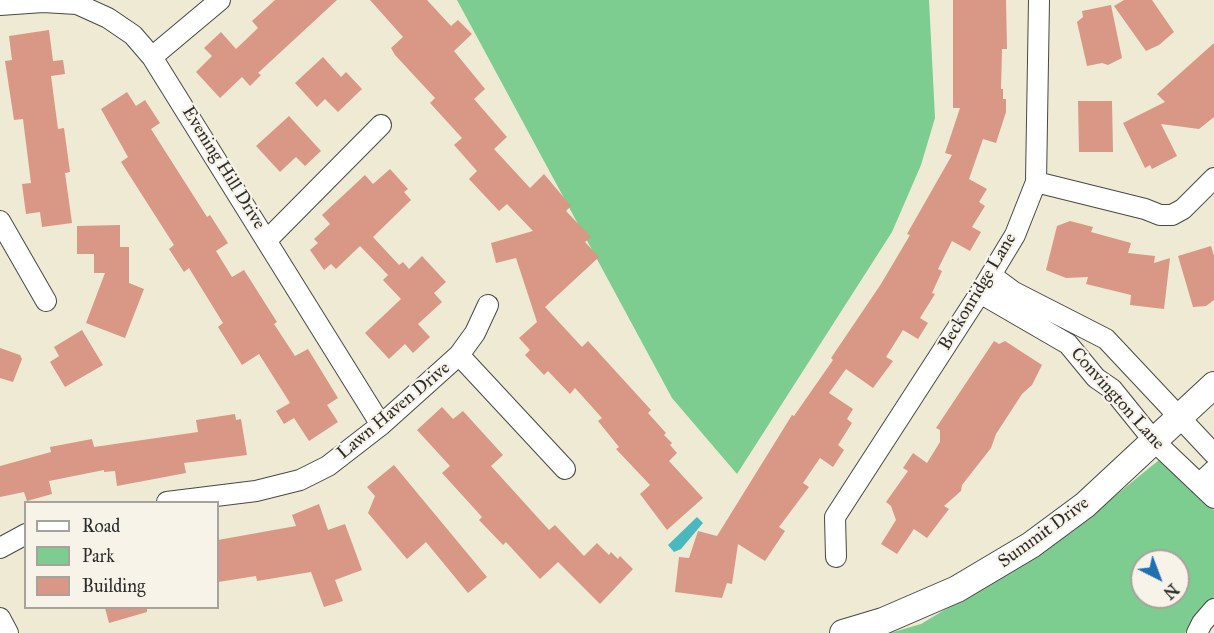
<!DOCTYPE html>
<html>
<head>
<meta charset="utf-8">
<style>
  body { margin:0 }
  #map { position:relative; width:1214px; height:633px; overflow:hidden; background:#efead3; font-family:"IM FELL Great Primer",serif }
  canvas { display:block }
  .legend { position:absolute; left:24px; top:501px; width:195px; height:108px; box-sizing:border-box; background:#f7f3e8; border:2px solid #a5a39c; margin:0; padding:8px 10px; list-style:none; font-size:18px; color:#2b2b2b }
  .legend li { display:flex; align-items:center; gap:12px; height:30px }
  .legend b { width:30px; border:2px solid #a5a39c }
  .north { position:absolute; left:1130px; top:549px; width:60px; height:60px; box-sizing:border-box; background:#f7f3e8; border:2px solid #a5a39c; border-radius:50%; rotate:138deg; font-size:16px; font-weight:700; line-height:24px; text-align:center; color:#2b2b2b }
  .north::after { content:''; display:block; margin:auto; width:21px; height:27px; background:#1f6fb2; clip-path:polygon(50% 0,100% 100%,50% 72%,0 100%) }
</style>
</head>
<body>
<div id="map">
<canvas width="1214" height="633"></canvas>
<ul class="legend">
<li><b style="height:8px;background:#fff"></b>Road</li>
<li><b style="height:16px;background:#7ccd8f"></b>Park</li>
<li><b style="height:16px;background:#d99785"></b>Building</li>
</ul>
<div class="north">N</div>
</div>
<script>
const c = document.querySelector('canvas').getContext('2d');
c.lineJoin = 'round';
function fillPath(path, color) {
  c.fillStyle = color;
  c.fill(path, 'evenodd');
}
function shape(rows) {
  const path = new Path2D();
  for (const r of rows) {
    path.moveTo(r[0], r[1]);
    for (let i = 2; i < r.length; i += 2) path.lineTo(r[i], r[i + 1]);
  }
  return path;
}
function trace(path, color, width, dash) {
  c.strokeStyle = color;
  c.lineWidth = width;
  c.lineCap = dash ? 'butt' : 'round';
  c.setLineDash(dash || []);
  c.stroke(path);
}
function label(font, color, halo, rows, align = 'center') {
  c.font = font + ' "IM FELL Great Primer",serif';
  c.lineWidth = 4.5;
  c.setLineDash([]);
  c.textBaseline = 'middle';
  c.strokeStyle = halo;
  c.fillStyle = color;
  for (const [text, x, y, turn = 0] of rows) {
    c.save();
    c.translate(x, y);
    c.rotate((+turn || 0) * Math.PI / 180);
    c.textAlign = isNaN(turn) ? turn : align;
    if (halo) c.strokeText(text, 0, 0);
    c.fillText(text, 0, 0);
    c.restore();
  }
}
const green = shape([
  [457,0,929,0,935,118,921,165,892,232,737,474,672,398],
  [1159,460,1214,510,1214,597,1185,633,890,633,921,624,1062,539],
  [1142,561,1178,561,1178,597,1142,597]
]);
const water = shape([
  [697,517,703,523,681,549,674,552,668,545]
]);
const building = shape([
  [275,0,337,0,258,73,261,75,250,86,242,77,220,98,196,72,212,56,204,48,221,32,236,49,258,28,252,21],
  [370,0,427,0,451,26,458,20,472,34,454,51,485,89,474,99,507,137,494,149,530,188,544,174,571,206,566,211,591,237,585,242,599,257,545,307,582,347,588,341,651,410,648,413,666,433,664,435,672,443,670,445,677,453,669,461,703,498,667,530,640,494,650,485,616,449,619,447,598,421,602,418,575,388,570,394,548,371,544,375,525,355,530,350,519,338,537,322,516,258,496,263,491,243,533,231,507,204,499,211,469,179,477,171,454,145,462,138,430,103,435,98,395,55,391,48,403,37],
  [953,0,1006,0,1007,49,1002,49,1001,89,1003,89,1003,99,1006,99,1006,112,996,143,983,139,969,179,987,189,979,202,985,206,972,227,981,232,970,251,952,241,938,269,942,271,932,293,935,294,920,318,928,323,918,339,903,330,886,357,893,361,873,388,846,369,829,393,853,409,847,419,852,423,838,445,844,450,833,467,820,458,803,483,809,487,779,527,785,531,765,561,738,544,732,584,727,583,722,598,675,592,679,557,689,558,698,531,717,536,792,415,794,416,833,360,831,358,881,284,910,235,907,234,952,155,945,153,960,108,953,108],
  [1124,0,1152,0,1174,32,1159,45,1146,51,1114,6],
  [1111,5,1122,58,1108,65,1102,63,1087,66,1077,22,1083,17,1082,11],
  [49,30,53,61,63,60,65,74,51,76,58,129,64,128,70,172,65,173,72,223,42,227,40,212,26,214,22,184,31,183,23,119,14,120,5,61,12,60,9,36],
  [1214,43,1214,117,1199,129,1161,124,1177,156,1152,169,1150,165,1145,168,1123,123,1165,102,1157,94],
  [323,57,341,77,346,72,362,89,338,112,325,99,317,107,295,83],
  [127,92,136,106,145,100,160,123,151,129,207,217,210,215,228,243,216,251,232,277,244,270,277,322,274,324,295,356,308,349,338,398,327,405,338,422,309,441,294,418,284,424,276,411,290,403,259,354,242,365,218,327,223,323,189,268,184,272,169,249,174,245,121,162,128,157,101,109],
  [1078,101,1112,101,1113,152,1079,152],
  [289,116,321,151,305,166,296,157,280,172,256,146],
  [390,169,408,189,404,192,411,200,373,237,399,265,403,262,409,269,422,256,446,282,434,293,442,302,418,324,430,337,413,353,405,344,389,359,365,333,401,299,383,280,388,275,360,246,336,269,331,264,324,270,310,250,318,243,314,239,330,224,322,215,365,175,373,184],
  [1070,221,1093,227,1091,232,1131,243,1128,253,1155,256,1154,263,1170,258,1164,309,1130,305,1131,295,1086,284,1088,277,1066,278,1046,270,1057,226],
  [120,225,120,247,129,247,129,283,144,289,125,338,86,323,105,273,94,273,94,254,77,254,77,226],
  [1211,246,1214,256,1214,300,1206,306,1193,307,1178,256],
  [82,330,103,365,65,387,50,362,59,356,54,347],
  [994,341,999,344,1005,341,1042,365,1032,385,1022,394,996,434,991,448,962,485,961,491,944,506,949,509,927,538,914,529,897,554,881,544,896,520,891,506,886,502,908,471,903,468,913,453,927,463,940,442,940,430,936,428],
  [0,348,20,355,22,359,13,382,0,378],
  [442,407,453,419,463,411,503,455,491,466,549,530,555,525,584,556,597,543,609,555,611,552,618,559,620,556,633,569,600,604,558,562,540,579,506,542,503,545,479,520,482,517,442,473,450,466,417,430],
  [235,414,236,420,241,419,247,455,184,463,186,473,117,486,115,471,104,472,104,470,49,481,52,494,27,501,24,492,0,497,0,466,51,452,50,447,92,439,94,447,198,432,196,420],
  [394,465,487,577,468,593,426,542,407,559,368,513,375,496,367,487],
  [319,504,328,530,345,524,362,570,335,580,343,601,324,607,311,572,257,581,256,576,218,582,218,540,296,526,292,515],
  [105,608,147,608,147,612,109,623]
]);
const minor = shape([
  [0,5,43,2,77,4,108,18,133,35,152,57,381,425],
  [152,57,220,0],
  [1036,182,1145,209,1160,215,1172,215,1183,209,1214,178],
  [0,221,46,301],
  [268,239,381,125],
  [991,275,1014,292,1106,339,1214,454],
  [980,293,1068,344,1096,378,1112,389,1154,441,1214,498],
  [459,355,565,469],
  [1199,484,1214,470],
  [167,502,256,491,300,480,328,466,381,425,459,355,475,333,488,305],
  [0,548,26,534],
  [836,557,835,517,980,293,1015,235,1036,182,1039,0],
  [0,618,8,633],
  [1197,633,1202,623,1214,609]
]);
const tertiary = shape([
  [843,633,883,621,957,589,1031,545,1085,505,1214,385]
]);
const streetNames = [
  ["Evening Hill Drive",223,168,58],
  ["Beckonridge Lane",978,292,-59],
  ["Convington Lane",1117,399,48],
  ["Lawn Haven Drive",394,411,-40],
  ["Summit Drive",1044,533,-36]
];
fillPath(green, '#7ccd8f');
fillPath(water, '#49b8c1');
fillPath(building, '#d99785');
trace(minor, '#484844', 22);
trace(tertiary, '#484844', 28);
trace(minor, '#fff', 20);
trace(tertiary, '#fff', 26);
label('18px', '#2b2b2b', '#f7f3e8', streetNames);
</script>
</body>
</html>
